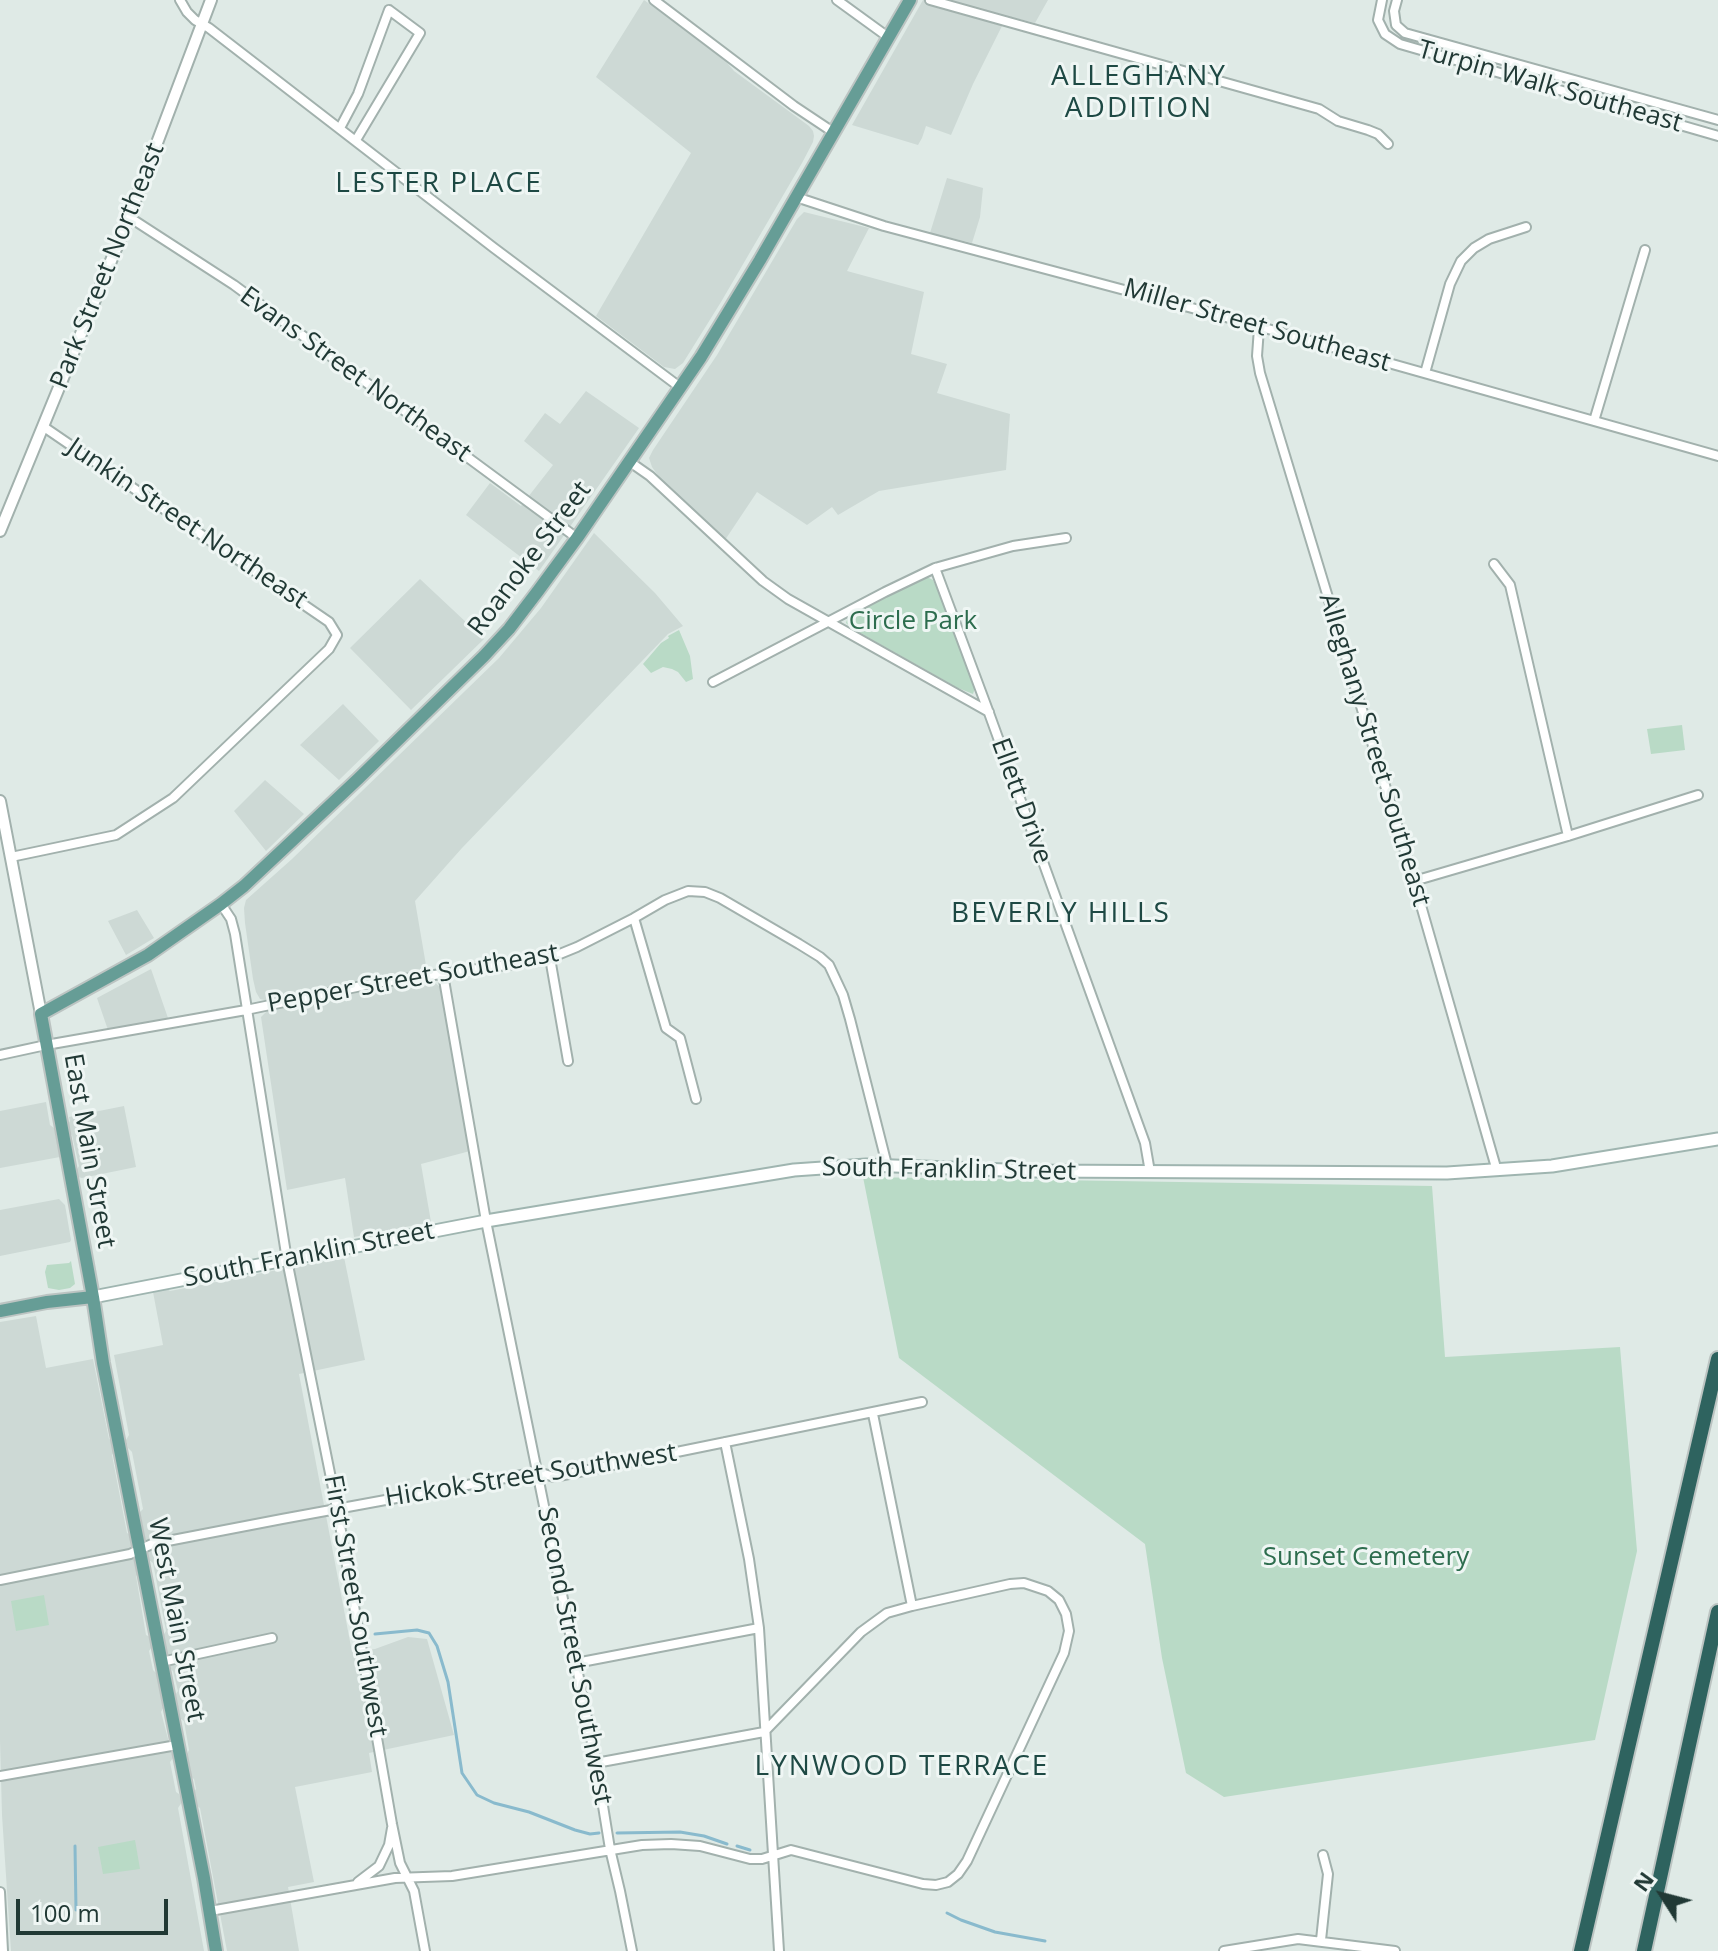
<!DOCTYPE html>
<html>
<head>
<meta charset="utf-8">
<style>
  body { margin:0 }
  #map { position:relative; width:1718px; height:1951px; overflow:hidden; background:#dfeae6; font-family:"Open Sans",sans-serif }
  canvas { display:block }
  .north { position:absolute; left:1622px; top:1855px; width:80px; height:80px; -webkit-text-stroke:6px #eff6f4; paint-order:stroke; rotate:306deg; font-size:22px; font-weight:700; line-height:32px; text-align:center; color:#213935 }
  .north::after { content:''; display:block; margin:auto; width:28px; height:36px; background:#213935; clip-path:polygon(50% 0,100% 100%,50% 72%,0 100%) }
  .scale { position:absolute; left:16px; top:1899px; width:152px; height:36px; box-sizing:border-box; border:4px solid #213935; border-top:0; padding-left:10px; font-size:24px; line-height:28px; white-space:nowrap; color:#213935; -webkit-text-stroke:6px #eff6f4; paint-order:stroke }
</style>
</head>
<body>
<div id="map">
<canvas width="1718" height="1951"></canvas>
<div class="north">N</div>
<div class="scale">100 m</div>
</div>
<script>
const c = document.querySelector('canvas').getContext('2d');
c.lineJoin = 'round';
function fillPath(path, color) {
  c.fillStyle = color;
  c.fill(path, 'evenodd');
}
function shape(rows) {
  const path = new Path2D();
  for (const r of rows) {
    path.moveTo(r[0], r[1]);
    for (let i = 2; i < r.length; i += 2) path.lineTo(r[i], r[i + 1]);
  }
  return path;
}
function trace(path, color, width, dash) {
  c.strokeStyle = color;
  c.lineWidth = width;
  c.lineCap = dash ? 'butt' : 'round';
  c.setLineDash(dash || []);
  c.stroke(path);
}
function label(font, color, halo, rows, align = 'center') {
  c.font = font + ' "Open Sans",sans-serif';
  c.lineWidth = 6;
  c.setLineDash([]);
  c.textBaseline = 'middle';
  c.strokeStyle = halo;
  c.fillStyle = color;
  for (const [text, x, y, turn = 0] of rows) {
    c.save();
    c.translate(x, y);
    c.rotate((+turn || 0) * Math.PI / 180);
    c.textAlign = isNaN(turn) ? turn : align;
    if (halo) c.strokeText(text, 0, 0);
    c.fillText(text, 0, 0);
    c.restore();
  }
}
const built = shape([
  [644,0,694,36,723,58,734,71,809,126,813,131,814,136,813,142,802,163,721,302,683,363,675,369,664,367,596,316,691,153,596,77],
  [923,0,1048,0,1035,23,1007,16,973,84,951,135,926,126,922,138,918,145,852,125],
  [947,178,983,188,980,217,972,243,930,233],
  [804,212,869,228,847,271,924,292,911,354,947,364,937,393,1010,414,1006,470,879,491,838,515,832,507,807,525,757,492,725,540,662,481,652,467,649,458,653,450,717,355,797,219],
  [586,391,639,428,539,571,466,515,490,483,521,506,553,465,524,441,545,413,560,424],
  [594,533,655,593,683,626,668,634,462,848,415,901,427,971,405,974,269,1001,260,999,256,992,253,979,245,923,244,908,246,900,292,859,499,658,541,608],
  [420,579,484,639,411,710,350,648],
  [343,704,379,741,339,780,300,745],
  [265,780,304,814,266,851,234,811],
  [137,910,154,938,126,955,108,921],
  [151,969,168,1018,108,1030,97,998],
  [433,981,441,988,470,1151,421,1164,431,1222,354,1237,345,1178,287,1190,261,1017,268,1010,388,987],
  [46,1102,50,1125,54,1128,60,1157,0,1168,0,1111],
  [124,1106,136,1167,82,1178,78,1177,76,1171,79,1166,72,1135,68,1133,67,1125,70,1121,69,1117],
  [59,1199,65,1205,71,1240,70,1242,0,1256,0,1210],
  [344,1257,365,1360,299,1374,352,1652,375,1649,408,1637,427,1639,454,1735,369,1753,372,1772,295,1787,314,1882,288,1887,299,1951,227,1951,200,1808,196,1805,193,1793,196,1789,194,1779,190,1776,187,1754,189,1750,184,1721,181,1719,175,1695,178,1691,173,1671,170,1668,163,1636,166,1631,153,1563,149,1560,144,1534,140,1512,143,1509,132,1452,128,1448,126,1440,129,1435,114,1355,163,1345,153,1292,166,1288,170,1291],
  [36,1316,46,1368,93,1359,109,1439,113,1441,115,1450,112,1455,127,1533,132,1536,139,1573,136,1576,146,1635,150,1637,152,1647,149,1651,153,1670,157,1674,163,1708,161,1712,173,1758,170,1762,176,1792,179,1794,182,1802,178,1808,204,1951,11,1951,2,1815,0,1740,0,1322]
]);
const green = shape([
  [925,576,933,580,939,592,975,688,973,694,958,688,853,629,846,623,848,617,853,613],
  [679,630,690,656,693,679,686,682,678,672,672,669,663,667,651,673,643,664,661,643,669,638,668,636],
  [1682,725,1685,750,1651,754,1647,729],
  [863,1177,1432,1186,1445,1357,1620,1347,1637,1551,1595,1740,1224,1797,1186,1773,1162,1658,1145,1544,899,1358],
  [71,1261,75,1284,70,1288,59,1290,48,1288,45,1272,47,1265,69,1263],
  [44,1595,49,1625,16,1631,11,1601],
  [135,1840,140,1869,103,1874,98,1847]
]);
const stream = shape([
  [375,1634,417,1630,429,1633,437,1646,448,1682,462,1773,477,1795,494,1803,529,1812,575,1830,590,1834,599,1833],
  [617,1833,680,1832,704,1836,727,1844],
  [75,1846,76,1910],
  [737,1846,750,1850],
  [947,1913,961,1920,995,1932,1045,1941]
]);
const minor = shape([
  [180,0,187,12,195,20,209,28,494,248,681,388],
  [654,0,794,106,833,132],
  [837,0,888,37],
  [930,0,1319,109,1338,121,1368,130,1378,134,1388,144],
  [1382,0,1378,20,1385,34,1400,44,1718,136],
  [1397,0,1394,11,1396,25,1405,33,1718,120],
  [340,128,358,94,389,10,420,33,356,140],
  [796,197,884,226,1222,316,1718,456],
  [129,217,234,285,577,538],
  [1259,328,1257,356,1260,373,1414,881,1497,1171],
  [1425,373,1450,284,1461,261,1474,248,1489,239,1526,227],
  [1594,421,1645,250],
  [630,462,650,476,763,581,788,599,989,712],
  [1494,564,1510,585,1568,836],
  [935,568,989,713,1145,1143,1150,1172],
  [713,682,885,592,935,568,1013,546,1066,538],
  [11,857,116,835,173,798,329,649,337,635,329,622,44,427],
  [1414,881,1568,836,1698,795],
  [221,904,231,919,235,934,287,1260,337,1508,392,1824,400,1863,414,1891,425,1951],
  [634,918,666,1028,680,1038,696,1099],
  [550,958,568,1061],
  [443,974,486,1221,576,1663,596,1763,610,1849,620,1891,632,1951],
  [0,1055,46,1045,246,1010,376,983,514,964,550,958,577,947,634,918,665,900,688,891,705,892,720,898,799,944,820,957,829,965,843,995,850,1019,887,1165],
  [873,1414,912,1606],
  [725,1442,749,1559,759,1628,779,1951],
  [0,1580,130,1554,152,1544,282,1519,538,1472,554,1477,922,1402],
  [161,1662,272,1638],
  [576,1663,759,1628],
  [0,1776,177,1745],
  [358,1882,379,1866,389,1845,392,1828],
  [0,1892,3,1951],
  [210,1911,395,1878,452,1876,642,1845,671,1844,700,1846,750,1859,762,1859,791,1850,923,1884,936,1885,948,1882,958,1874,967,1861,1064,1653,1069,1631,1066,1614,1059,1600,1048,1591,1024,1583,1010,1584,912,1606,887,1613,861,1632,764,1732,596,1763],
  [1321,1940,1328,1874,1323,1855],
  [1224,1951,1298,1939,1395,1951]
]);
const tertiary = shape([
  [0,531,129,217,211,0],
  [0,801,41,1014]
]);
const secondary = shape([
  [93,1297,486,1221,794,1170,866,1165,1034,1171,1447,1173,1552,1166,1718,1139]
]);
const primary = shape([
  [0,1311,47,1302,93,1297],
  [216,1951,204,1878,103,1363,93,1297,41,1014,148,955,221,904,244,886,358,779,484,656,509,629,538,591,577,538,701,357,760,260,910,0]
]);
const motorway = shape([
  [1581,1951,1718,1359],
  [1644,1951,1718,1612]
]);
const streetNames = [
  ["Turpin Walk Southeast",1550,87,16],
  ["Park Street Northeast",108,266,-68],
  ["Miller Street Southeast",1257,326,16],
  ["Evans Street Northeast",355,375,36],
  ["Junkin Street Northeast",187,524,34],
  ["Roanoke Street",530,559,-53],
  ["Alleghany Street Southeast",1374,750,73],
  ["Ellett Drive",1021,801,70],
  ["Pepper Street Southeast",413,979,-10],
  ["East Main Street",89,1151,80],
  ["South Franklin Street",949,1170,1],
  ["South Franklin Street",309,1255,-11],
  ["Hickok Street Southwest",531,1476,-9],
  ["First Street Southwest",355,1606,80],
  ["West Main Street",176,1620,79],
  ["Second Street Southwest",574,1656,79]
];
const parkNames = [
  ["Circle Park",913,622],
  ["Sunset Cemetery",1366,1558]
];
const neighbourhoodNames = [
  ["ALLEGHANY",1139,77],
  ["ADDITION",1139,109],
  ["LESTER PLACE",439,184],
  ["BEVERLY HILLS",1061,914],
  ["LYNWOOD TERRACE",902,1767]
];
fillPath(built, '#cdd9d5');
fillPath(green, '#b9dac6');
trace(stream, '#89bacd', 3);
trace(minor, '#a2b1ad', 12);
trace(tertiary, '#a2b1ad', 14);
trace(secondary, '#9fb5b0', 15);
trace(primary, '#bcc4c2', 16);
trace(motorway, '#bcc4c2', 18);
trace(minor, '#fff', 8);
trace(tertiary, '#fff', 10);
trace(secondary, '#fff', 11);
trace(primary, '#669d96', 12);
trace(motorway, '#2e635f', 14);
label('26px', '#213935', '#eff6f4', streetNames);
label('26px', '#2d6d4e', '#eff6f4', parkNames);
c.letterSpacing = '2px';
label('28px', '#1e4944', '#eff6f4', neighbourhoodNames);
c.letterSpacing = '0px';
</script>
</body>
</html>
